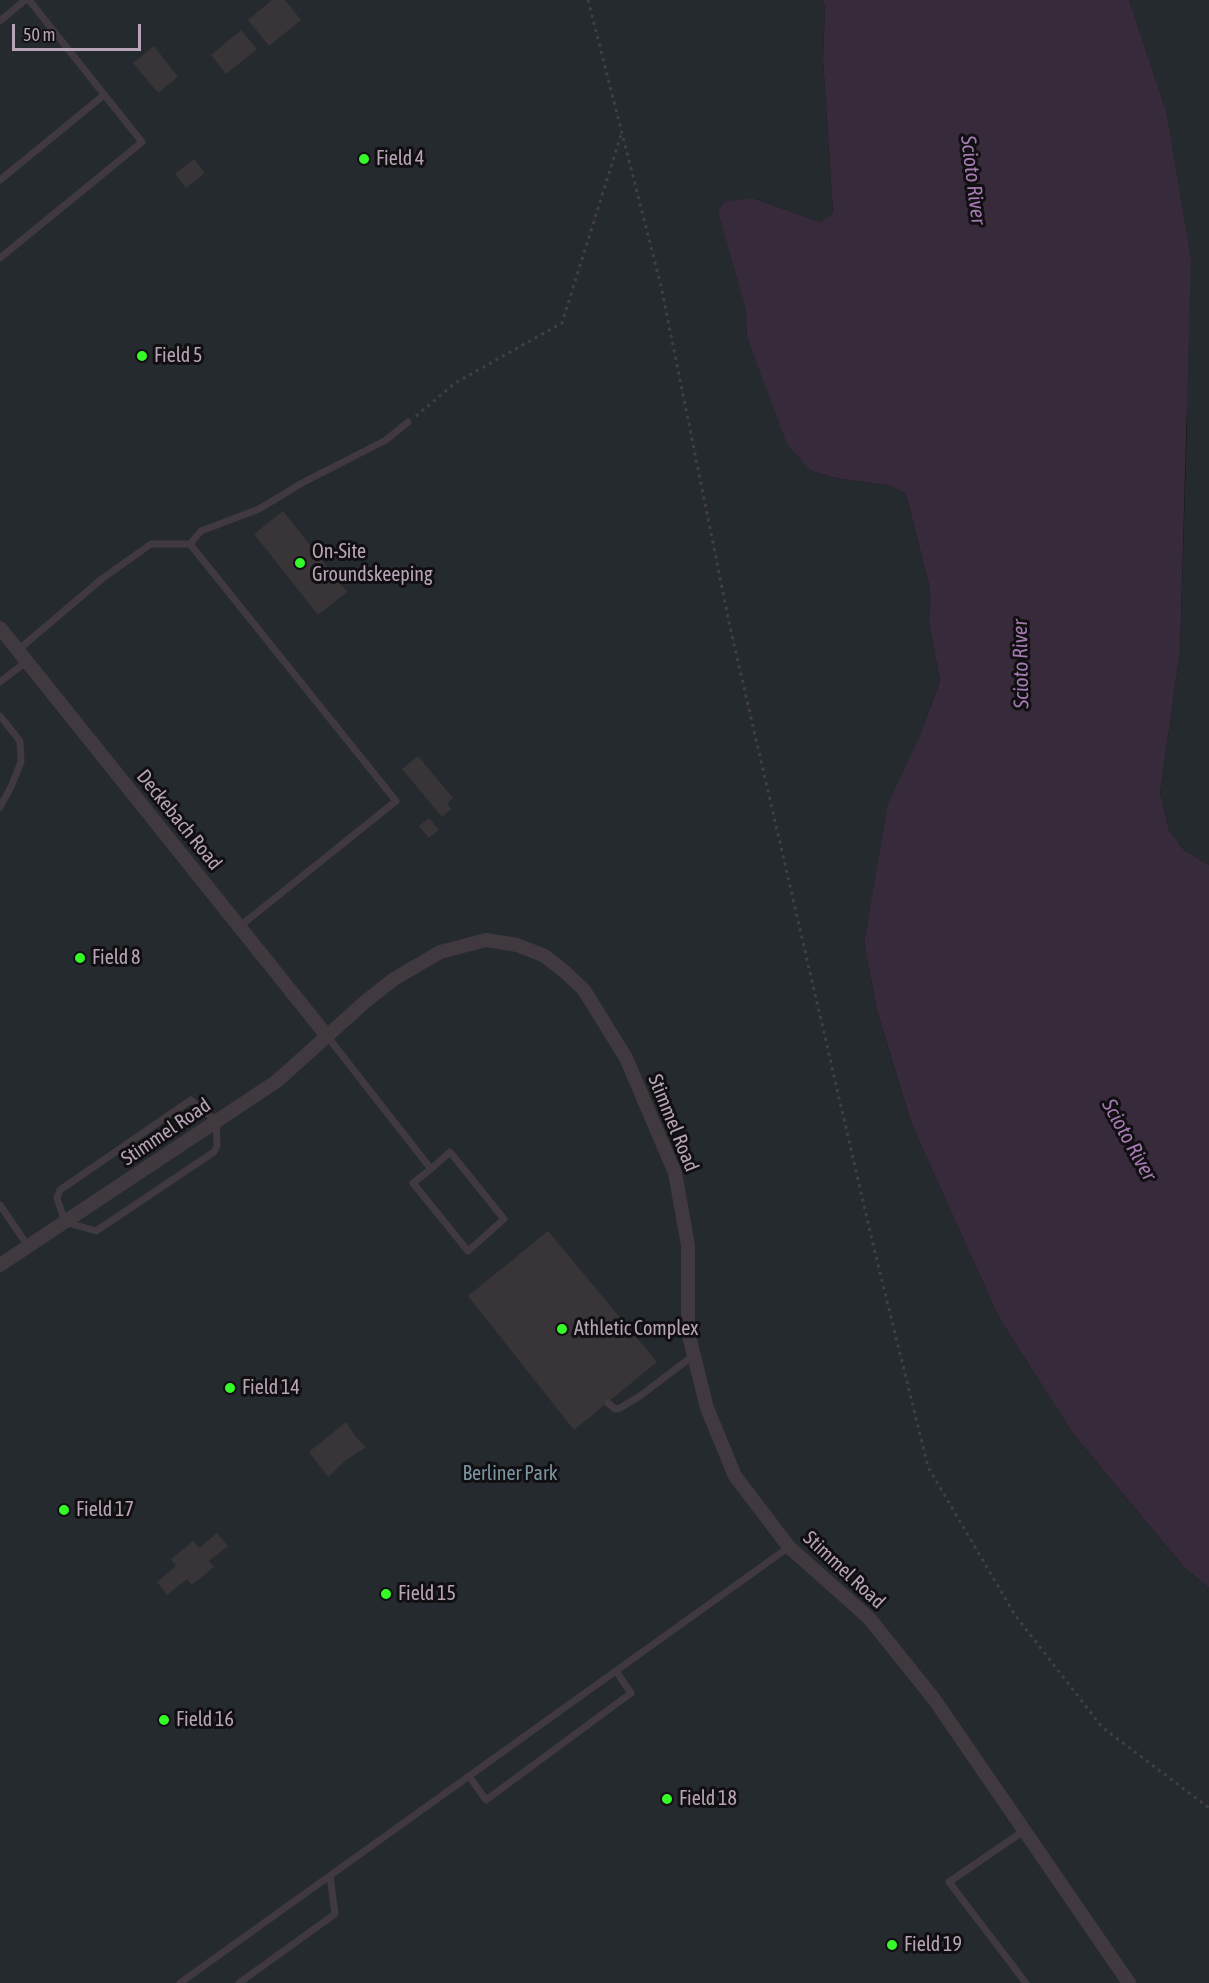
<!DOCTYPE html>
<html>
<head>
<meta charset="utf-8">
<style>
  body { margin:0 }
  #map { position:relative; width:1209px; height:1983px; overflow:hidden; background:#161416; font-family:"Asap Condensed",sans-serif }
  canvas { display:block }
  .scale { position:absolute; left:12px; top:24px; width:129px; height:27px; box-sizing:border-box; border:3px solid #b7a5b7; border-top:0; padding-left:8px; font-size:18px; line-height:21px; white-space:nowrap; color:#b7a5b7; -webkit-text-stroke:4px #110f11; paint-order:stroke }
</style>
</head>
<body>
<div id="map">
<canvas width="1209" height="1983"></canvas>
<div class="scale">50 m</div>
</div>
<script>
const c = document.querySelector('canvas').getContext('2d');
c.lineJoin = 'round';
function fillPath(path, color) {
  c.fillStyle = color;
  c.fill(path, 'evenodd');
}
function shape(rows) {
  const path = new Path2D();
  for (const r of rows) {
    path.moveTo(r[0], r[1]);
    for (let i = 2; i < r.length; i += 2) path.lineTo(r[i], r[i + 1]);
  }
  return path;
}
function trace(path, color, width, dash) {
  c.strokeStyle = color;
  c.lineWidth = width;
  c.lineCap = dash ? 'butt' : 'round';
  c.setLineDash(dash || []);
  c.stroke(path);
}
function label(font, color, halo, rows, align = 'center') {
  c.font = font + ' "Asap Condensed",sans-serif';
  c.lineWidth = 6;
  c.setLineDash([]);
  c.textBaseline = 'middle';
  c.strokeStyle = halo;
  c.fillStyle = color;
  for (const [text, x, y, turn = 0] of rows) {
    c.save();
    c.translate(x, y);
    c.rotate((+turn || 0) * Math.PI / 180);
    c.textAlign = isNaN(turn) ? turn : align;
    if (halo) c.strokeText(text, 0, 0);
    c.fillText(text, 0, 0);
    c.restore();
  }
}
const green = shape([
  [0,0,822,0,825,6,823,59,833,213,820,222,753,198,745,306,747,337,811,471,836,478,891,486,906,494,930,589,929,624,940,681,919,738,876,876,864,942,877,1011,912,1125,999,1318,1074,1435,1183,1566,1209,1588,1209,1983,0,1983],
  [1129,0,1209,0,1209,865,1184,850,1169,830,1160,793,1180,652,1187,422,1166,111]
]);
const water = shape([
  [822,0,1129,0,1166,111,1191,259,1180,652,1160,793,1169,830,1184,850,1209,865,1209,1588,1183,1566,1074,1435,999,1318,912,1125,877,1011,864,942,888,804,919,738,940,681,929,624,930,589,906,494,891,486,836,478,811,471,787,444,747,337,745,306,718,211,725,202,753,198,820,222,833,213,823,59,825,6]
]);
const building = shape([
  [272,0,285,0,301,20,269,46,248,20],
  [241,30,257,49,226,74,211,55],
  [154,46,178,77,158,93,133,63],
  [194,159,205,173,186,188,175,174],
  [283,511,347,592,318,615,254,534],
  [418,756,453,798,447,803,451,809,442,817,402,769],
  [429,818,439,830,429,838,419,826],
  [548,1231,657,1362,574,1430,468,1296],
  [346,1422,355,1436,366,1447,345,1461,328,1477,309,1452],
  [217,1533,228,1546,209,1561,214,1567,192,1585,187,1579,167,1595,157,1582,176,1566,171,1559,193,1541,199,1548]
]);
const path = shape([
  [588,0,661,286,730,627,872,1240,928,1467,1015,1615,1102,1727,1209,1808],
  [416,416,455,383,562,323,621,135]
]);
const service = shape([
  [0,21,25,0],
  [0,180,104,95],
  [0,258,142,142,29,0],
  [190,544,201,531,259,509,302,483,386,440,408,422],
  [18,650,103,578,151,544,190,544,396,801,239,927],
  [0,682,27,661],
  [0,716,20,741,21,762,11,787,0,807],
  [327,1036,431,1169,413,1183,468,1251,504,1219,450,1152,431,1169],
  [191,1100,216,1121,217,1146,214,1152,96,1231,65,1222,57,1198,60,1190,191,1100],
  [0,1205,28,1246],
  [608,1403,615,1409,620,1408,640,1396,694,1355],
  [469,1776,486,1800,631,1693,616,1671],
  [1025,1830,949,1882,1026,1983],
  [180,1983,789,1547],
  [239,1983,335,1914,330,1876]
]);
const minor = shape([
  [0,628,327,1036],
  [0,1265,277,1081,366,1001,394,979,440,952,486,940,517,945,545,956,565,972,584,990,626,1058,675,1173,688,1245,688,1332,707,1408,735,1476,789,1547,869,1618,934,1699,1129,1983]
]);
const markers = [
  [364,159,6,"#34fb28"],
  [142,356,6,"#34fb28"],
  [300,563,6,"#34fb28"],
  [80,958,6,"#34fb28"],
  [562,1329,6,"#34fb28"],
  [230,1388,6,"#34fb28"],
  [64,1510,6,"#34fb28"],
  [386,1594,6,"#34fb28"],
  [164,1720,6,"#34fb28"],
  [667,1799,6,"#34fb28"],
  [892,1945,6,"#34fb28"]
];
const poiNames = [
  ["Field 4",376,159],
  ["Field 5",154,356],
  ["On-Site",312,552],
  ["Groundskeeping",312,575],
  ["Field 8",92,958],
  ["Athletic Complex",574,1329],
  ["Field 14",242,1388],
  ["Field 17",76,1510],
  ["Field 15",398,1594],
  ["Field 16",176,1720],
  ["Field 18",679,1799],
  ["Field 19",904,1945]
];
const streetNames = [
  ["Deckebach Road",179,820,51],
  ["Stimmel Road",673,1123,68],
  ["Stimmel Road",166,1132,-34],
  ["Stimmel Road",844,1570,43]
];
const parkNames = [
  ["Berliner Park",510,1474]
];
const waterNames = [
  ["Scioto River",973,180,83],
  ["Scioto River",1021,664,-91],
  ["Scioto River",1129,1140,61]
];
fillPath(green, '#242a2e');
fillPath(water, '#362a3b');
fillPath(building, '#383438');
trace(path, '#453d45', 3, [3, 4.5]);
trace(service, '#413940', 7);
trace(minor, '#413940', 14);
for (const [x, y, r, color] of markers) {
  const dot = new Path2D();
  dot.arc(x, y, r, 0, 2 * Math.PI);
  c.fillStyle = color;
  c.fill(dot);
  trace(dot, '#110f11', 2);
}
label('20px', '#b7a5b7', '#110f11', poiNames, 'left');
label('20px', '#b7a5b7', '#110f11', streetNames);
label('20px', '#7b96a3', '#110f11', parkNames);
label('italic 21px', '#a57bb4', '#110f11', waterNames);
</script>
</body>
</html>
